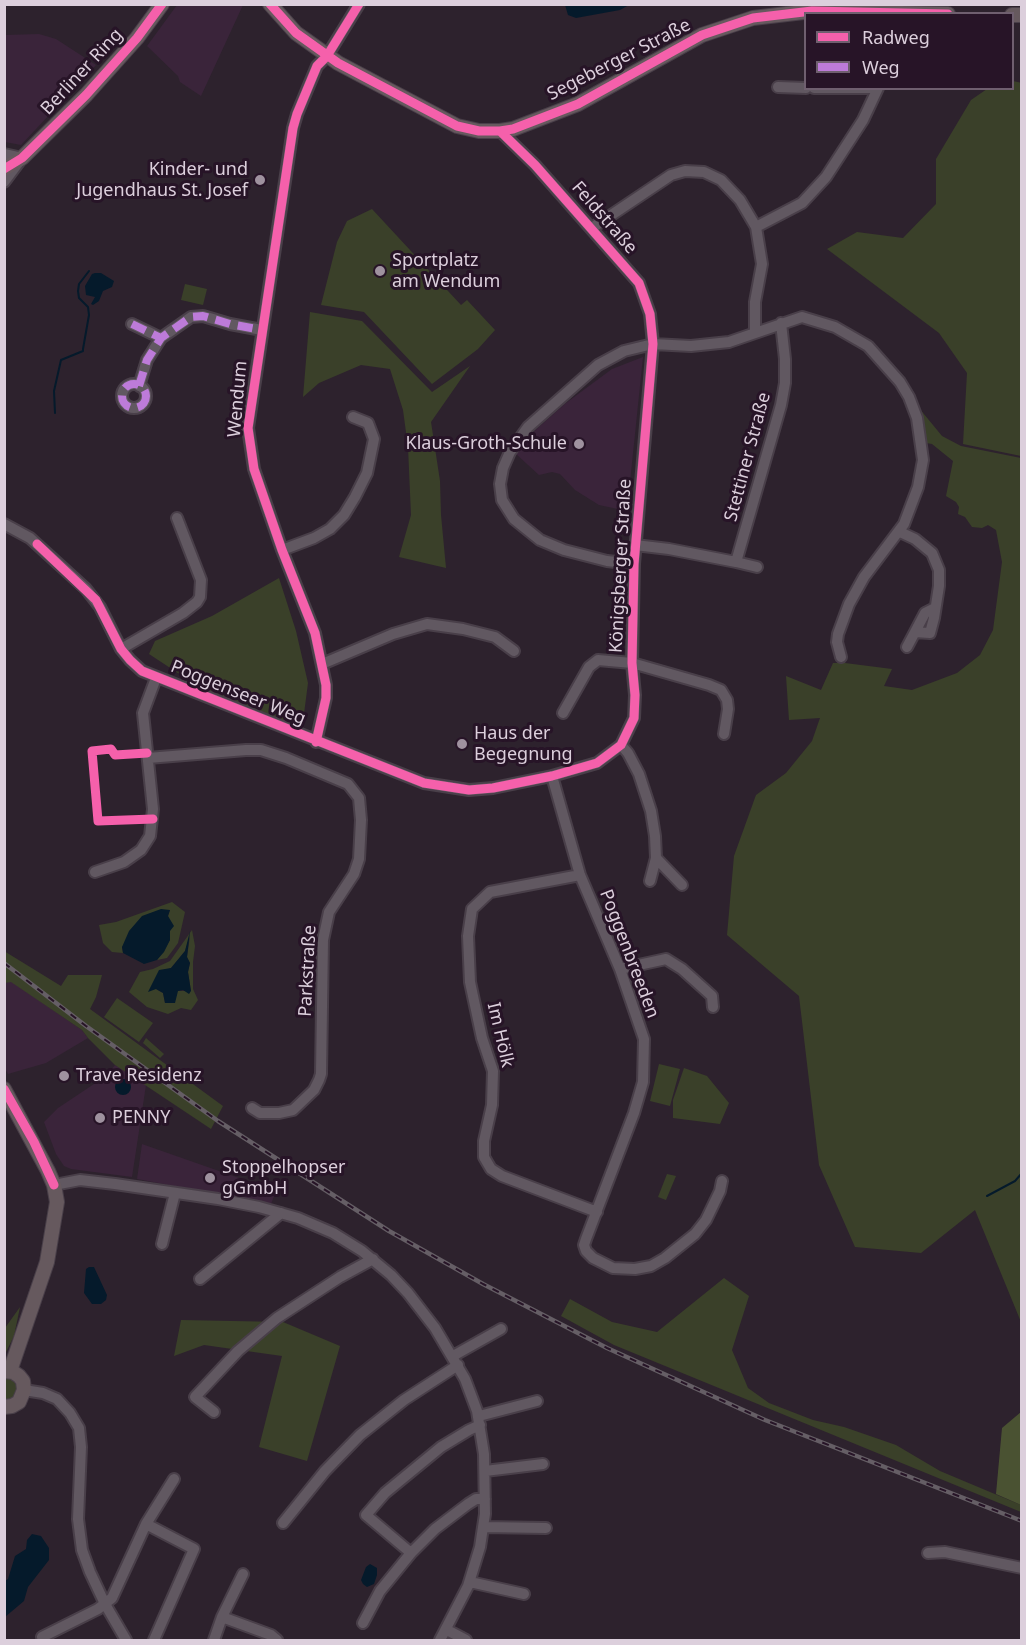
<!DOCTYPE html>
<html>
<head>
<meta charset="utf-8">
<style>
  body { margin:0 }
  #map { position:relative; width:1026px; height:1645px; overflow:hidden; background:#2d222d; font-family:"Noto Sans",sans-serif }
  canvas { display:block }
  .frame { position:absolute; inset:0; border:6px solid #dccfdc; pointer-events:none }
  .legend { position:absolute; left:804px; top:12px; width:210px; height:78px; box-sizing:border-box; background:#271427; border:2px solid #6f5f6f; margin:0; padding:8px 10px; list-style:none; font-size:18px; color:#dccfdc }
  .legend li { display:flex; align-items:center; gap:12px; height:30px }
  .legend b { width:30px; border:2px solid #6f5f6f }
</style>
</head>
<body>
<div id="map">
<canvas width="1026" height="1645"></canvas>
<div class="frame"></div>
<ul class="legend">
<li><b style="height:8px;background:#f560ab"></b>Radweg</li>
<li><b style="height:8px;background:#bd7bd9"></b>Weg</li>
</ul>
</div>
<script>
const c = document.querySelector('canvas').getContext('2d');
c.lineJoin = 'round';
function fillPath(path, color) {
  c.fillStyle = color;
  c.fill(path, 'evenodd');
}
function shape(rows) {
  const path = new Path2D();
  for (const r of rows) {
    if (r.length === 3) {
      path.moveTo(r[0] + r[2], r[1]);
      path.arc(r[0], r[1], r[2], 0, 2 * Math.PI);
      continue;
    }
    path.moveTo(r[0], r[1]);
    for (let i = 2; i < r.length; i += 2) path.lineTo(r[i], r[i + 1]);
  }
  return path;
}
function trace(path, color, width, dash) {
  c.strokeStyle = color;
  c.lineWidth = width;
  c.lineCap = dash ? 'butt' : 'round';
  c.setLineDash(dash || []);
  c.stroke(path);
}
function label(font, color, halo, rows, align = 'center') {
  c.font = font + ' "Noto Sans",sans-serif';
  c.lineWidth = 6;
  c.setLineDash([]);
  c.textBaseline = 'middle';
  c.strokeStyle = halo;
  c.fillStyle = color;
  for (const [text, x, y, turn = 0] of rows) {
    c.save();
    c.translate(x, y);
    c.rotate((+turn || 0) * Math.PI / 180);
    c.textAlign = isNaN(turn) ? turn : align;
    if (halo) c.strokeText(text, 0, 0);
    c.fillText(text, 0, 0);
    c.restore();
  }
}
const built = shape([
  [177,5,243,5,201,96,180,82,178,76,147,46],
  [39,34,56,39,96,65,21,145,5,142,5,35],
  [643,357,627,511,599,505,575,490,560,474,552,472,539,475,516,454,532,433,566,403,612,369],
  [11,981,82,1030,88,1038,46,1063,8,1074,4,1067,4,983],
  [115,1065,146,1085,132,1177,71,1169,64,1166,56,1154,44,1122,58,1108,106,1076],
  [142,1144,276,1191,271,1204,137,1179]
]);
const green = shape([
  [1013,81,1022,83,1021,456,963,444,967,373,939,333,827,249,857,232,903,238,936,204,936,159,971,100,987,89,1012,88],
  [372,209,461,305,467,300,495,330,478,349,432,384,364,312,321,305,337,242,347,221],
  [185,284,207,289,203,305,181,300],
  [310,312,362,321,432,392,470,366,431,422,440,481,441,515,446,568,399,557,411,515,408,447,403,410,390,369,361,365,319,383,303,397],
  [919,408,942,436,961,446,1021,458,1021,1322,975,1210,921,1253,855,1247,819,1165,799,996,727,935,734,856,756,795,786,773,812,741,820,718,789,720,786,676,821,690,833,663,845,663,892,669,884,686,912,690,957,673,980,655,993,630,1002,562,996,530,988,525,982,528,972,527,965,517,958,514,959,507,956,502,946,496,953,461,932,444,926,443],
  [279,578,296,631,308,683,302,729,196,685,149,654,155,641,212,616],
  [172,902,185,912,178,943,167,958,157,960,170,940,168,916,170,910,122,947,123,953,112,952,103,943,99,925,116,922],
  [192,930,195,946,193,962,193,989,198,1000,191,1010,181,1008,168,1014,147,1007,129,992,140,972,153,969,170,961],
  [190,936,187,957,190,963,188,972,191,991,177,991,165,1003,163,993,156,989,163,971,171,968,185,951],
  [4,951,61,986,68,975,102,975,96,997,90,1009,223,1106,211,1129,115,1065,88,1038,82,1030,11,982,5,983],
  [117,998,153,1023,139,1042,104,1017],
  [146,1038,164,1054,160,1058,143,1043],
  [659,1064,680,1069,670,1106,650,1101],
  [684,1068,707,1076,729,1103,720,1124,673,1118,673,1100],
  [667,1174,676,1176,666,1200,658,1197],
  [724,1278,749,1296,732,1350,748,1388,769,1403,813,1420,844,1427,896,1445,940,1471,1021,1505,1021,1512,614,1345,561,1316,570,1299,612,1322,657,1332],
  [20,1307,14,1336,5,1354,5,1328],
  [181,1320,283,1322,340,1346,307,1461,259,1447,282,1356,204,1345,174,1356],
  [5,1375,16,1379,19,1396,5,1403]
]);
const forest = shape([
  [1021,1412,1021,1505,996,1494,1002,1428]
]);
const water = shape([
  [565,5,565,4,629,5,620,10,576,18,568,15],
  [95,273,101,273,114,281,112,287,103,291,99,301,93,305,91,304,95,297,86,295,85,286,92,274],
  [161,909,170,910,168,916,174,926,170,931,170,940,164,952,157,960,144,964,123,953,122,947,129,931,142,916],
  [190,931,187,957,190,963,188,972,191,991,189,994,183,990,178,991,175,1003,165,1003,163,993,156,989,148,992,159,970,171,968,185,951],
  [123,1087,8],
  [89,1267,94,1267,107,1295,106,1300,101,1304,92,1304,84,1293,86,1269],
  [32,1534,41,1536,49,1548,49,1560,28,1587,24,1601,5,1617,5,1581,8,1579,15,1556,26,1549,27,1540],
  [370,1564,377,1568,377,1575,374,1584,367,1587,363,1584,361,1580,366,1567]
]);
const stream = shape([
  [55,413,54,391,61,360,83,351,83,349,89,315,88,307,79,298,78,291,79,284,89,271],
  [987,1196,1015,1181,1022,1173]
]);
const minor = shape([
  [778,87,806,88],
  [814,88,876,88],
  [4,154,22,158,4,182],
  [756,227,802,203,826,177,863,120,878,88],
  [592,228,671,175,685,171,704,172,721,180,740,200,756,227,762,264,755,302,755,333],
  [132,324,161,338],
  [134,396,12],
  [139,386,147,360,161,338,191,317,203,316,230,324,262,330],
  [4,524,30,538,86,589,100,607,121,649,130,660,142,671,424,783,469,790,493,788,552,776,597,763,621,745,634,718,635,695,632,663,634,564,653,344,650,314,639,283,535,165,500,131],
  [900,532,915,539,932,553,939,570,939,586,934,618,930,633,915,632,925,613,935,608],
  [635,545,669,549,736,562,781,405,785,383,785,359,781,323],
  [282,550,314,538,330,529,344,515,355,497,367,473,374,439,368,423,353,417],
  [736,562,757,567],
  [634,564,607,561,564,550,540,540,514,519,502,500,500,484,503,468,510,452,528,427,598,365,624,351,653,344,691,346,729,342,802,317,835,327,868,346,900,382,909,397,917,418,923,460,918,487,904,524,864,577,849,604,838,634,837,642,841,657],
  [907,647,915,632],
  [121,649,183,613,197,602,200,597,201,580,177,518],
  [322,664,393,634,427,624,463,629,495,637,514,651],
  [563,713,589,667,598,660,632,663,709,685,721,690,727,700,728,709,724,734],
  [316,742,326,698,326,685,315,633,282,550,254,469,248,428,293,128,297,114,317,66,327,56,359,4],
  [621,745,628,753,639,774,651,811,655,836,656,858,650,881],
  [148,758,246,750,261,750,286,758,348,784,359,798,361,820,359,859,354,874,329,912,323,940,321,1074,319,1080,314,1090,293,1110,279,1113,260,1113,252,1108],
  [552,776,580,875,620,969,644,1039,643,1082,634,1113,586,1239,584,1245,586,1251,593,1258,613,1268,635,1269,651,1266,665,1258,695,1234,706,1220,720,1191,722,1181],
  [656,858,682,885],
  [95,872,124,862,141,850,150,836,153,809,143,713,156,678],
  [580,875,490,892,472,909,468,936,470,982,482,1038,493,1071,492,1105,484,1141,484,1157,491,1169,502,1176,597,1212],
  [620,969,666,959,682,969,712,996,713,1007],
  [54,1185,80,1180,115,1184,218,1199,259,1207,298,1218,333,1233,362,1251,391,1275,408,1293,435,1328,465,1379,477,1411,484,1454,485,1514,480,1547,468,1586,440,1640],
  [162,1244,175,1193],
  [200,1279,281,1213],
  [453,1356,501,1329],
  [24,1390,43,1393,57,1399,70,1413,79,1428,81,1447,78,1519,82,1550,90,1572,105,1604,126,1640],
  [214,1412,195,1397,238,1351,277,1318,340,1277,373,1259],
  [479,1416,537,1401],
  [485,1471,543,1464],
  [283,1523,325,1471,360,1435,404,1400,458,1365],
  [146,1524,174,1479],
  [483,1527,546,1528],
  [411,1553,366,1515,385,1493,441,1447,469,1430,480,1425],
  [928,1553,945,1552,1022,1568],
  [470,1582,524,1594],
  [222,1617,243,1574],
  [363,1623,380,1591,411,1553,435,1529,468,1504,476,1499,485,1499],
  [447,1630,466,1640],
  [42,1637,98,1609,112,1598,146,1524,194,1549,154,1640],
  [214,1640,222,1617,271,1635,277,1640]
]);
const major = shape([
  [270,4,296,33,338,63,457,126,479,131,500,131,513,129,578,104,702,35,753,18,812,11,948,14],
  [1012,15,1022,15],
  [4,169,22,158,86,95,137,38,162,4],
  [4,1089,48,1171,54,1185,57,1202,47,1262,10,1371],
  [4,1371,13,1372,19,1376,23,1381,24,1390,19,1402,12,1406,4,1407]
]);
const rail = shape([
  [4,963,86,1026,218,1121,389,1231,483,1284,607,1348,765,1420,1022,1521]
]);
const quiet = shape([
  [132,324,161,338],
  [134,396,12],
  [139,386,147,360,161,338,191,317,203,316,230,324,262,330]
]);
const cycleway = shape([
  [270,4,296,33,338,63,457,126,479,131,500,131,513,129,578,104,702,35,753,18,812,11,948,14],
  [4,169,22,158,86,95,137,38,162,4],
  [37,544,96,600,121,649,130,660,142,671,424,783,469,790,493,788,552,776,597,763,621,745,634,718,635,695,632,663,634,564,653,344,650,314,639,283,535,165,500,131],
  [316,742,326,698,326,685,315,633,282,550,254,469,248,428,293,128,297,114,317,66,327,56,359,4],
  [147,753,115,755,111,749,92,751,98,821,153,819],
  [4,1089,34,1142,54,1185]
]);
const markers = [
  [260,180,6,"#9f929f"],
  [380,271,6,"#9f929f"],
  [579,444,6,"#9f929f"],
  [462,744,6,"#9f929f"],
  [64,1076,6,"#9f929f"],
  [100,1118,6,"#9f929f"],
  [210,1178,6,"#9f929f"]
];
const streetNames = [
  ["Segeberger Straße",619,60,-27],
  ["Berliner Ring",82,72,-47],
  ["Feldstraße",604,218,49],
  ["Wendum",238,399,-85],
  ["Stettiner Straße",748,457,-75],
  ["Königsberger Straße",621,566,-87],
  ["Poggenseer Weg",238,693,22],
  ["Poggenbreeden",629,954,69],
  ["Parkstraße",308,971,-87],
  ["Im Hölk",500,1035,77]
];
const poiNames = [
  ["Kinder- und",248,170,"right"],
  ["Jugendhaus St. Josef",248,191,"right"],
  ["Sportplatz",392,261],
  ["am Wendum",392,282],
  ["Klaus-Groth-Schule",567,444,"right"],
  ["Haus der",474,734],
  ["Begegnung",474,755],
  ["Trave Residenz",76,1076],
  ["PENNY",112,1118],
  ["Stoppelhopser",222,1168],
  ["gGmbH",222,1189]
];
fillPath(built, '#3a243a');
fillPath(green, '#3a4029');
fillPath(forest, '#4a5232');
fillPath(water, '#051a2b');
trace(stream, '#051a2b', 2);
trace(minor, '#493f49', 14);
trace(major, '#493f49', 16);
trace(minor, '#615861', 10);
trace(major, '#66595e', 14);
trace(rail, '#655e65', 4.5);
trace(rail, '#271427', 2, [7]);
trace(quiet, '#bd7bd9', 8, [15, 8]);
trace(cycleway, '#f560ab', 9);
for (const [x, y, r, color] of markers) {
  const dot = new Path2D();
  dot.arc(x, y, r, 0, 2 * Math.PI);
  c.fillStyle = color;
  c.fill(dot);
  trace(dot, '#271427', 2);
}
label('18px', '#dccfdc', '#271427', streetNames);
label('18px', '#dccfdc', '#271427', poiNames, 'left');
</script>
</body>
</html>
